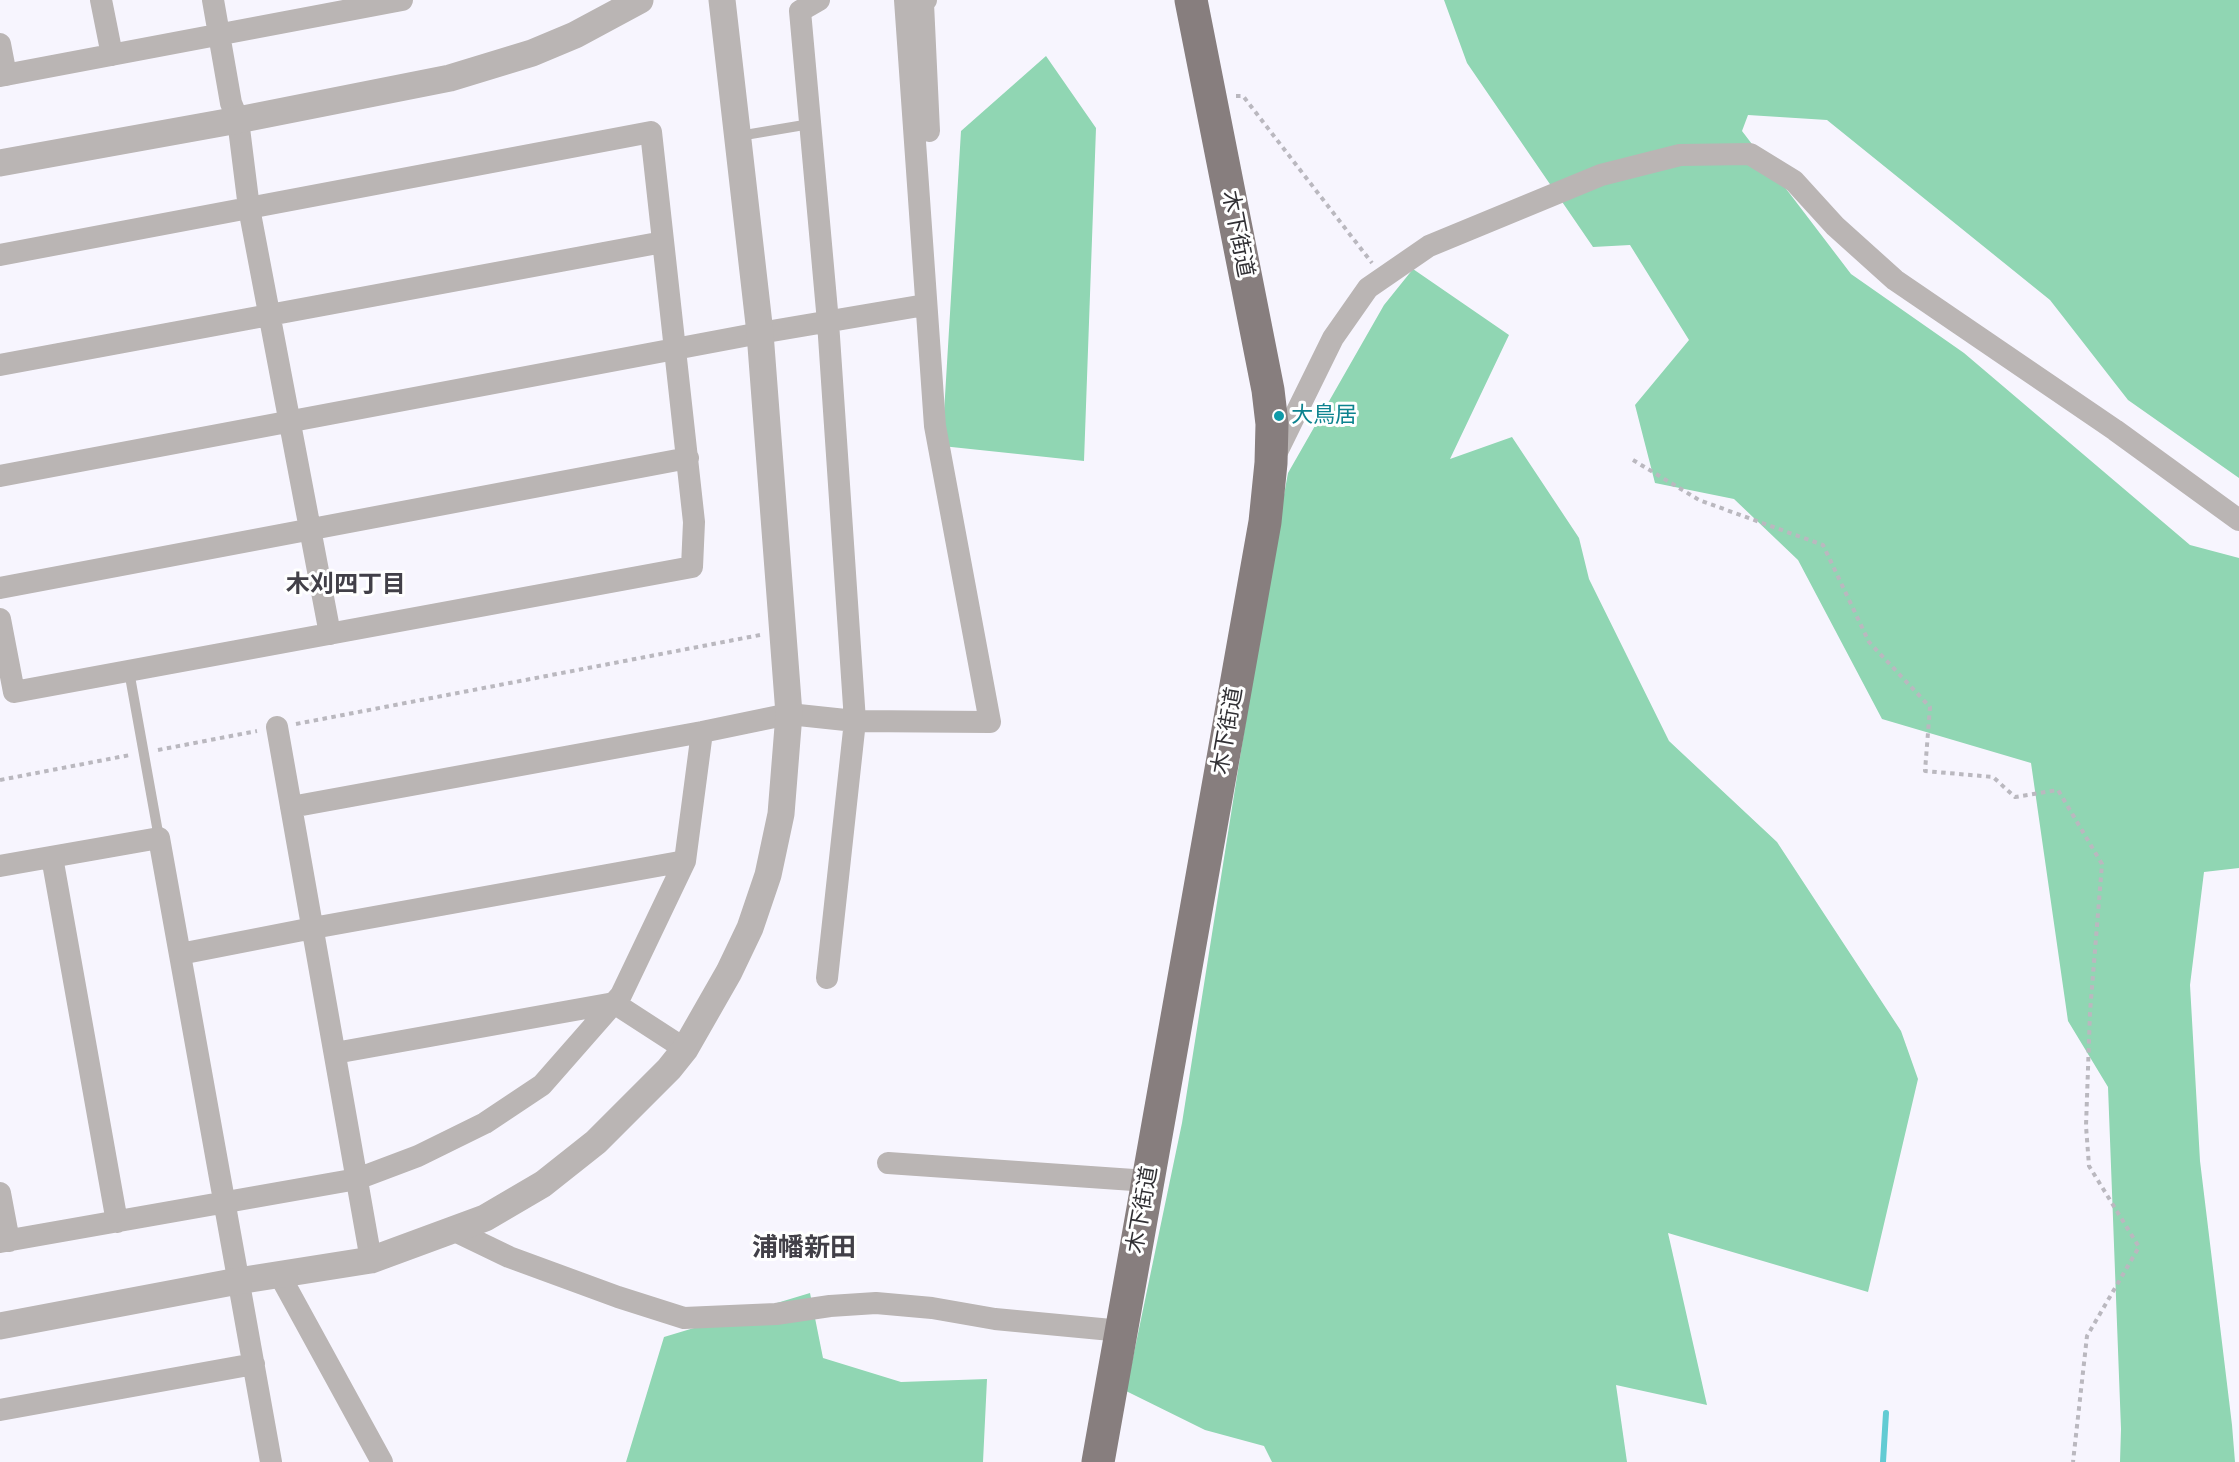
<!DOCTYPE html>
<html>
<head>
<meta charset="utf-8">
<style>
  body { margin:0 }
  canvas { display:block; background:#f7f5fe }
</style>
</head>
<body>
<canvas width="2239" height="1462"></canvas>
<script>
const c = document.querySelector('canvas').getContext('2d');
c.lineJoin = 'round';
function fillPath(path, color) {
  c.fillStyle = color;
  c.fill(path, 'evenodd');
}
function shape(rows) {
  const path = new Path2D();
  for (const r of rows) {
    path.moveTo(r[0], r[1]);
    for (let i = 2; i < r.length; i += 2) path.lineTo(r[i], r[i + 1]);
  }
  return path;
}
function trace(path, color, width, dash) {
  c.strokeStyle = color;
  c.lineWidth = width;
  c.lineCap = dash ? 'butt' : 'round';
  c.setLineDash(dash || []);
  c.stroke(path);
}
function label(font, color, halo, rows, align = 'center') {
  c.font = font + ' "Space Grotesk","Noto Sans JP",sans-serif';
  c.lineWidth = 6;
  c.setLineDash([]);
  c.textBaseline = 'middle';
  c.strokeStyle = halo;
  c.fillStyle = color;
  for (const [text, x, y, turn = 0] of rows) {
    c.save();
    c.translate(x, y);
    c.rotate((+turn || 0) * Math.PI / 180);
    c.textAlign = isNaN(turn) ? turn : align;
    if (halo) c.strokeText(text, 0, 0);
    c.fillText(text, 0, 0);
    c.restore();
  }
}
const green = shape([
  [1444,0,2239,0,2239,478,2128,400,2050,300,1827,120,1748,115,1742,131,1851,274,1964,353,2190,545,2239,558,2239,868,2204,872,2190,985,2200,1161,2232,1425,2235,1462,2120,1462,2121,1429,2108,1087,2068,1021,2031,763,1882,719,1798,560,1734,499,1655,483,1635,405,1689,340,1630,245,1593,247,1467,63],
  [1046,56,1096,128,1084,461,942,446,961,131],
  [1413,269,1509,335,1450,459,1512,437,1579,538,1589,579,1669,741,1777,842,1901,1031,1918,1079,1868,1292,1668,1233,1707,1405,1616,1385,1627,1462,1272,1462,1264,1446,1205,1430,1126,1391,1182,1123,1267,587,1288,473,1384,305],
  [810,1293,823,1358,901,1382,987,1379,983,1462,626,1462,664,1337]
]);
const stream = shape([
  [1883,1462,1886,1413]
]);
const path = shape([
  [1236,96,1243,96,1372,263],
  [1633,460,1699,500,1823,545,1869,642,1930,707,1925,771,1993,777,2015,797,2058,790,2102,864,2090,1012,2086,1126,2089,1166,2139,1247,2087,1336,2073,1462],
  [296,724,760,635],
  [158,750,257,731],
  [0,780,130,755]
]);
const service = shape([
  [739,136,810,124],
  [129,671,159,838]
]);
const minor = shape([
  [101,0,112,55],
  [213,0,231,103,238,120,249,208,330,634],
  [819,0,800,11,828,322,855,721,827,978],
  [926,0,923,3,929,131],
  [0,44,6,75],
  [0,76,402,0],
  [0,255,651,132,694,522,692,567,14,692,0,619],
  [0,365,663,242],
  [1274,458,1333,338,1368,288,1429,246,1601,175,1680,155,1750,154,1794,181,1835,226,1895,280,2115,430,2239,520],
  [0,476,760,333,925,305],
  [0,588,688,458],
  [277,727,371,1260],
  [291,807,702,732,789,714,855,721,990,722,935,426,905,0],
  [52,857,117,1222],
  [0,866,159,838,271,1462],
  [180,954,313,928,685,861],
  [335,1053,614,1003,685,1049],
  [888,1163,1148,1181],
  [0,1193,9,1241],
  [453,1230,509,1257,618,1297,684,1318,776,1314,830,1306,876,1303,932,1308,995,1319,1122,1331],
  [0,1242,357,1179,418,1156,485,1123,542,1085,621,995,685,861,702,732],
  [279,1274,382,1462],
  [0,1410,254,1364]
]);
const tertiary = shape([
  [0,163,238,120,450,78,532,53,575,35,640,0],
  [0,1326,238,1281,371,1260,485,1218,543,1184,596,1142,669,1069,685,1049,729,972,750,928,768,875,781,814,789,714,760,333,722,0]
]);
const primary = shape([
  [1098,1462,1265,522,1271,463,1272,424,1268,390,1191,0]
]);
const markers = [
  [1279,416,6,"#0f9aa8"]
];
const streetNames = [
  ["木下街道",1237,234,79],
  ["木下街道",1228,731,-80],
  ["木下街道",1143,1210,-80]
];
const cultureNames = [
  ["大鳥居",1291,416]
];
const neighbourhoodNames = [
  ["木刈四丁目",346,585]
];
const quarterNames = [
  ["浦幡新田",804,1249]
];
fillPath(green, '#90d6b3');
trace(stream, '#62cbd3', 6);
trace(path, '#bab8bf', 4, [4.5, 4.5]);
trace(service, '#bab5b4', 10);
trace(minor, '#bab5b4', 22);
trace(tertiary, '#bab5b4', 27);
trace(primary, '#877e7e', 33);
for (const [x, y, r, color] of markers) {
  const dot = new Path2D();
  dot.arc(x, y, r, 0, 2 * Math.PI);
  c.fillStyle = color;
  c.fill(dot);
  trace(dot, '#fff', 2);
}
label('22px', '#313034', '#fff', streetNames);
label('22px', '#0d838f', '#fff', cultureNames, 'left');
label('bold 24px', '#424048', '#fff', neighbourhoodNames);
label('bold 26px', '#424048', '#fff', quarterNames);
</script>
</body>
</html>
